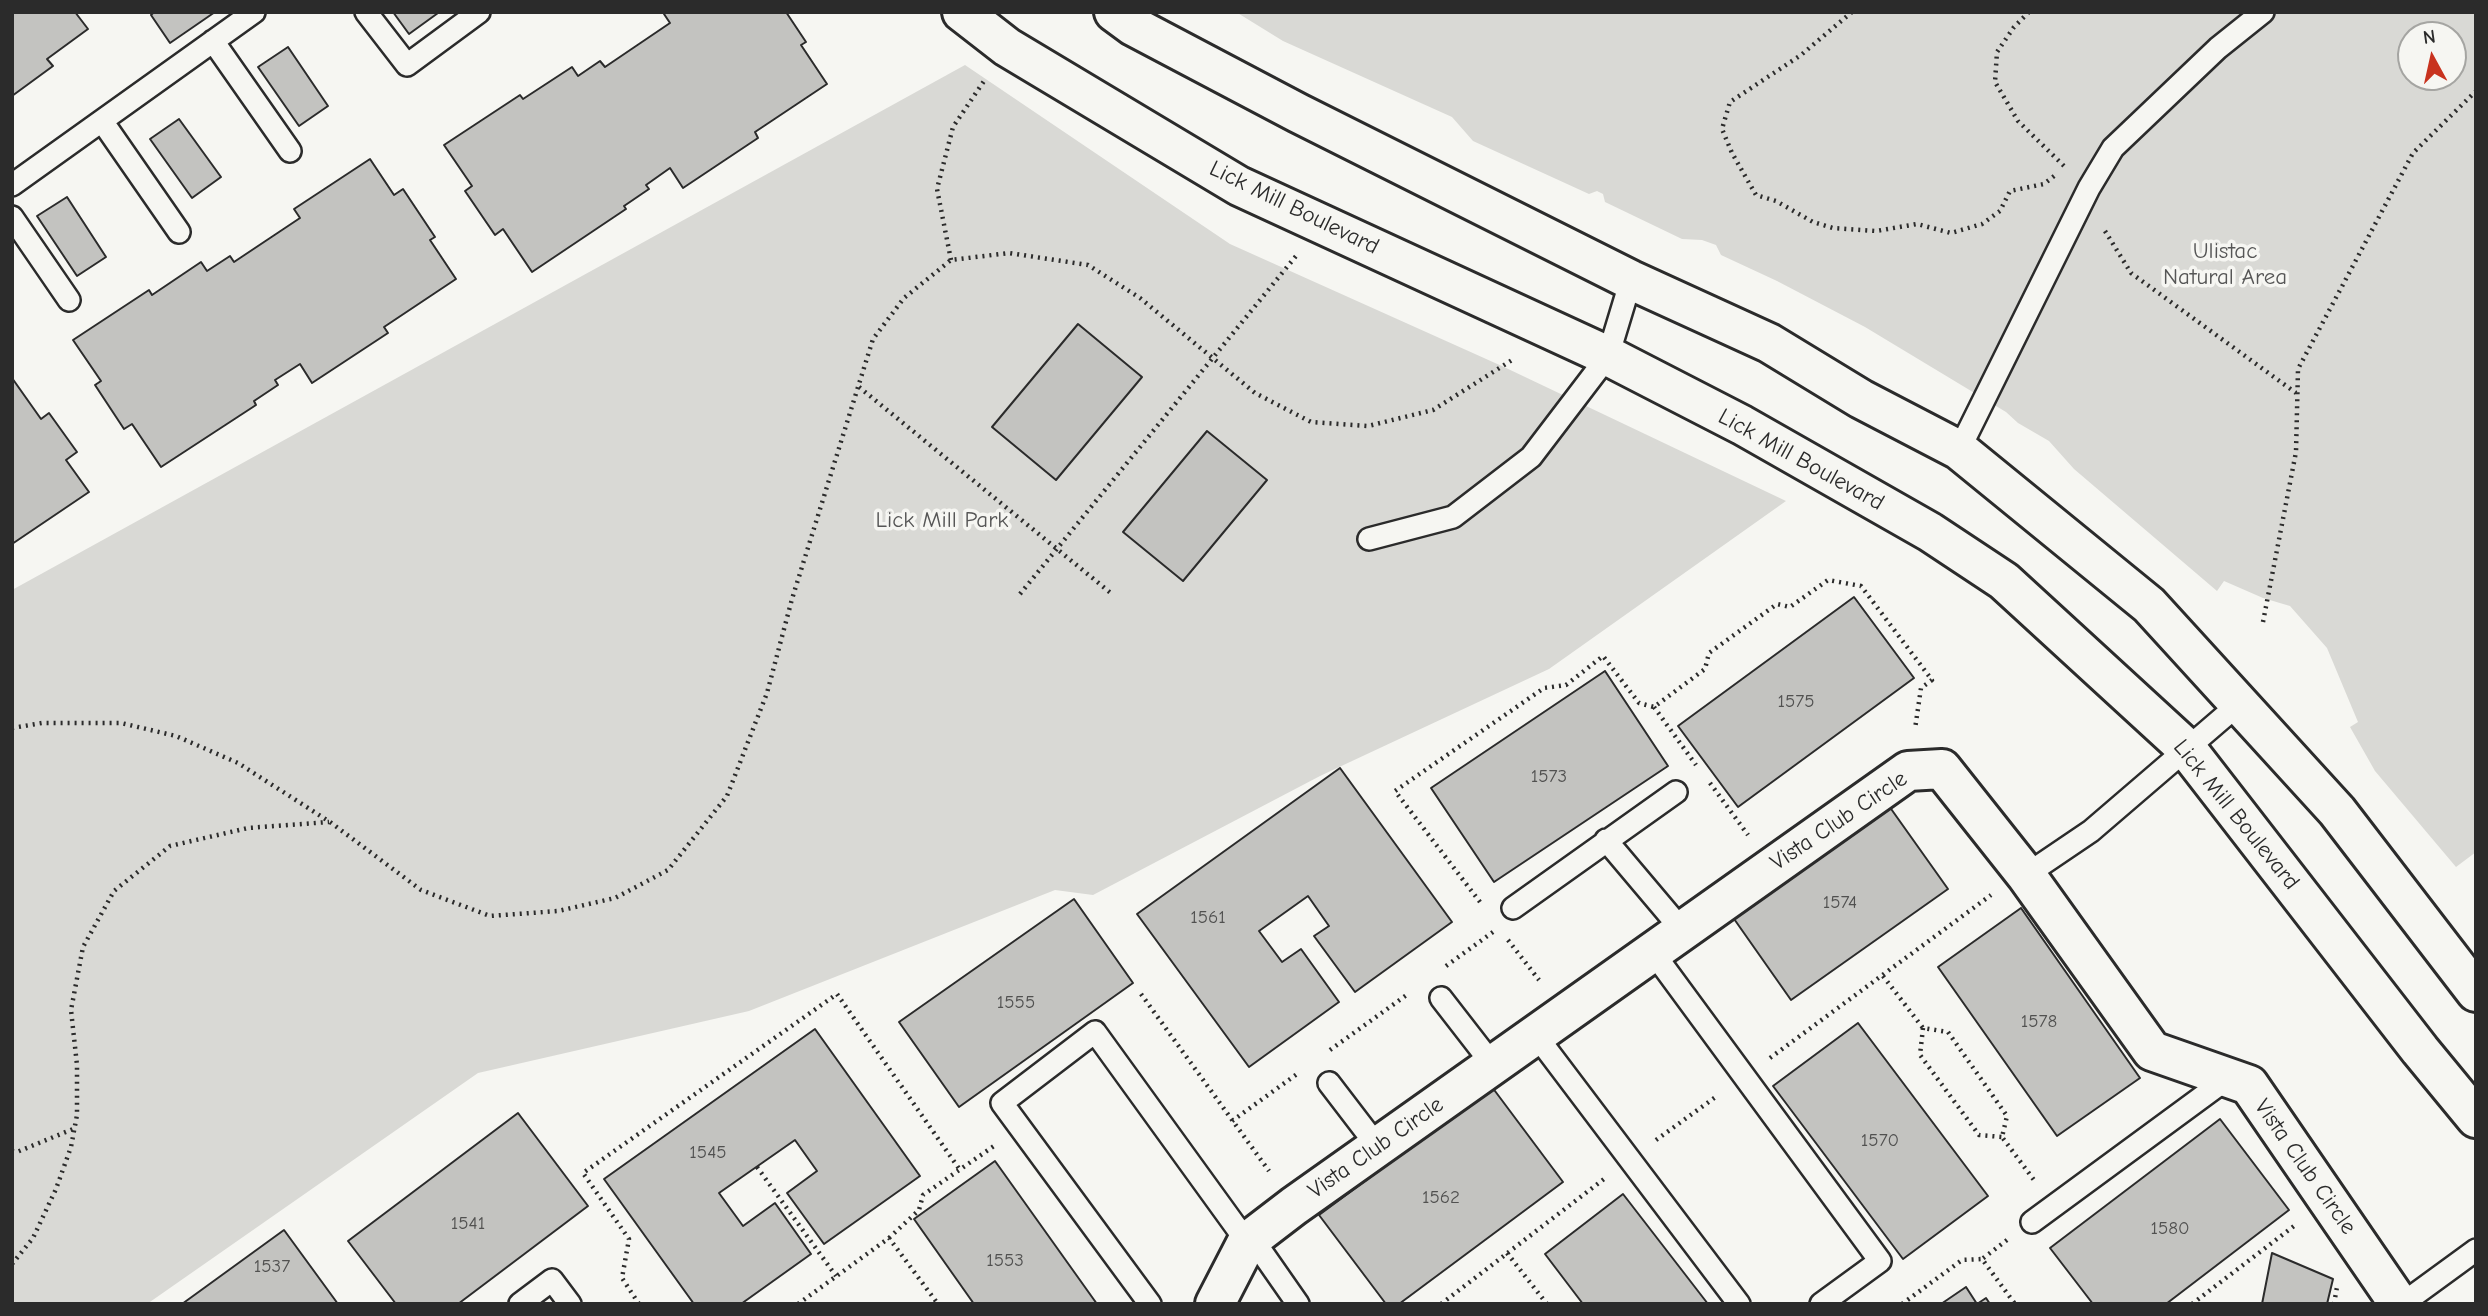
<!DOCTYPE html>
<html>
<head>
<meta charset="utf-8">
<style>
  body { margin:0 }
  #map { position:relative; width:2488px; height:1316px; overflow:hidden; background:#f6f6f2; font-family:"Comic Neue",sans-serif }
  canvas { display:block }
  .frame { position:absolute; inset:0; border:14px solid #2b2b2b; pointer-events:none }
  .north { position:absolute; left:2397px; top:21px; width:70px; height:70px; box-sizing:border-box; background:#f6f6f2; border:2px solid #a5a5a2; border-radius:50%; rotate:352deg; font-size:19px; font-weight:700; line-height:28px; text-align:center; color:#2b2b2b }
  .north::after { content:''; display:block; margin:auto; width:24px; height:32px; background:#c8321e; clip-path:polygon(50% 0,100% 100%,50% 72%,0 100%) }
</style>
</head>
<body>
<div id="map">
<canvas width="2488" height="1316"></canvas>
<div class="frame"></div>
<div class="north">N</div>
</div>
<script>
const c = document.querySelector('canvas').getContext('2d');
c.lineJoin = 'round';
function fillPath(path, color) {
  c.fillStyle = color;
  c.fill(path, 'evenodd');
}
function shape(rows) {
  const path = new Path2D();
  for (const r of rows) {
    path.moveTo(r[0], r[1]);
    for (let i = 2; i < r.length; i += 2) path.lineTo(r[i], r[i + 1]);
  }
  return path;
}
function trace(path, color, width, dash) {
  c.strokeStyle = color;
  c.lineWidth = width;
  c.lineCap = dash ? 'butt' : 'round';
  c.setLineDash(dash || []);
  c.stroke(path);
}
function label(font, color, halo, rows, align = 'center') {
  c.font = font + ' "Comic Neue",sans-serif';
  c.lineWidth = 7;
  c.setLineDash([]);
  c.textBaseline = 'middle';
  c.strokeStyle = halo;
  c.fillStyle = color;
  for (const [text, x, y, turn = 0] of rows) {
    c.save();
    c.translate(x, y);
    c.rotate((+turn || 0) * Math.PI / 180);
    c.textAlign = isNaN(turn) ? turn : align;
    if (halo) c.strokeText(text, 0, 0);
    c.fillText(text, 0, 0);
    c.restore();
  }
}
const green = shape([
  [1236,12,2476,12,2476,852,2456,867,2375,771,2350,727,2358,722,2327,648,2290,606,2263,598,2224,581,2217,591,2074,469,2049,441,2018,423,2006,412,1865,327,1777,281,1721,255,1716,245,1702,240,1682,239,1605,202,1603,194,1597,191,1589,194,1473,141,1452,117,1283,41],
  [2411,35,2453,35,2453,77,2411,77],
  [965,65,1230,244,1504,367,1786,501,1549,669,1320,776,1093,895,1055,890,749,1011,478,1073,147,1304,12,1304,12,590]
]);
const building = shape([
  [12,12,75,12,88,29,47,59,53,66,12,96,12,12],
  [154,12,215,12,170,43,151,15,154,12],
  [393,12,438,12,438,13,409,34,393,12],
  [667,12,786,12,806,42,801,45,827,84,755,132,758,138,683,188,670,168,646,185,649,189,624,206,626,209,532,272,503,229,495,235,465,191,472,186,444,145,520,95,523,99,572,67,578,76,600,61,605,67,670,23,664,14,667,12],
  [288,47,328,106,299,126,258,67,288,47],
  [179,119,221,177,192,198,150,139,179,119],
  [370,159,394,195,403,189,435,237,430,240,456,279,384,327,388,333,312,383,300,364,275,380,278,385,254,401,256,405,161,467,132,424,124,429,95,385,101,381,73,340,149,290,152,295,201,262,207,271,230,256,234,262,300,218,294,209,370,159],
  [67,197,106,257,77,276,37,216,67,197],
  [1078,324,1142,377,1056,480,992,427,1078,324],
  [12,378,41,419,49,413,77,452,66,460,89,492,12,544,12,378],
  [1207,431,1267,480,1183,581,1123,532,1207,431],
  [1854,597,1914,678,1738,807,1678,726,1854,597],
  [1605,671,1668,766,1494,882,1431,788,1605,671],
  [1340,768,1452,922,1355,992,1314,936,1329,926,1308,896,1259,931,1282,962,1301,949,1339,1002,1249,1067,1137,914,1340,768],
  [1889,806,1948,889,1791,1000,1732,916,1889,806],
  [1074,899,1133,983,959,1107,899,1022,1074,899],
  [2021,908,2140,1078,2057,1136,1938,967,2021,908],
  [1858,1023,1988,1196,1903,1259,1773,1086,1858,1023],
  [815,1029,920,1176,824,1244,787,1193,817,1171,795,1140,719,1193,743,1226,775,1203,811,1254,741,1304,694,1304,604,1179,815,1029],
  [1492,1087,1563,1182,1399,1304,1386,1304,1319,1215,1492,1087],
  [518,1113,588,1206,458,1304,396,1304,348,1241,518,1113],
  [2220,1119,2289,1210,2166,1304,2093,1304,2050,1248,2220,1119],
  [995,1161,1097,1304,974,1304,914,1219,995,1161],
  [1623,1194,1708,1304,1583,1304,1545,1254,1623,1194],
  [284,1230,338,1304,182,1304,284,1230],
  [2272,1253,2333,1279,2327,1304,2262,1304,2272,1253],
  [1966,1287,1977,1304,1986,1298,1990,1304,1941,1304,1966,1287]
]);
const path = shape([
  [1852,12,1801,55,1730,102,1722,129,1732,153,1756,195,1776,201,1813,222,1833,228,1876,231,1917,224,1951,233,1982,224,2000,211,2010,191,2044,184,2058,173],
  [2029,12,2014,27,1997,52,1995,82,2018,121,2064,166],
  [2105,231,2131,273,2296,393],
  [951,260,937,189,953,127,984,81],
  [859,387,1112,594],
  [1020,594,1296,256],
  [2263,622,2296,452,2298,369,2413,153,2476,91],
  [1654,707,1696,765],
  [12,728,42,723,121,723,176,736,238,763,330,822,421,890,490,916,558,911,615,898,668,870,727,796,767,693,792,599,873,339,904,298,951,260,1009,253,1088,265,1140,298,1255,393,1311,422,1368,426,1433,410,1512,360],
  [1710,783,1748,835],
  [1480,902,1395,791,1544,688,1566,685,1603,656,1639,703,1654,707,1705,669,1709,653,1777,604,1790,607,1828,580,1861,586,1932,680,1921,688,1915,729],
  [1508,940,1539,980],
  [1446,966,1493,932],
  [1883,976,1923,1028,1948,1032,2007,1116,2002,1137,2034,1180],
  [1141,994,1269,1171],
  [1923,1028,1920,1055,1979,1135,2002,1137],
  [1330,1050,1408,994],
  [1770,1058,1991,895],
  [1232,1121,1297,1074],
  [1656,1140,1717,1096],
  [12,1151,17,1152,73,1129],
  [757,1167,836,1276],
  [889,1238,919,1210,923,1195,994,1146],
  [2007,1240,1982,1259,2015,1304],
  [1507,1253,1547,1304],
  [12,1264,33,1238,56,1189,71,1147,77,1115,77,1065,71,1010,83,947,114,891,170,846,248,828,329,822],
  [639,1304,622,1278,629,1239,583,1173,837,994,960,1170],
  [798,1304,889,1238,938,1304],
  [1441,1304,1604,1179],
  [1902,1304,1962,1260,1982,1259],
  [2192,1304,2294,1226],
  [2334,1304,2337,1287]
]);
const service = shape([
  [366,12,407,65,479,12],
  [213,41,290,151],
  [102,121,179,232],
  [12,185,254,12],
  [12,217,69,300],
  [1959,450,2089,188,2113,148,2218,48,2263,12],
  [1369,539,1453,517,1531,457,1608,356,1631,280],
  [1606,840,1682,930],
  [2026,875,2091,831,2240,703],
  [1513,908,1676,792],
  [1652,951,1880,1261,1821,1304],
  [1441,998,1493,1065],
  [1535,1034,1739,1304],
  [1329,1083,1378,1147],
  [2032,1222,2228,1078],
  [1252,1238,1298,1304],
  [520,1304,552,1280,570,1304],
  [1150,1304,1002,1103,1095,1032,1247,1242],
  [2402,1304,2476,1250]
]);
const minor = shape([
  [1215,1304,1247,1242,1294,1206,1908,771,1942,769,2026,875,2152,1051,2249,1085,2399,1304]
]);
const secondary = shape([
  [962,12,1007,47,1239,186,1608,356,1742,425,1930,532,2004,581,2186,748,2420,1050,2476,1118],
  [1114,12,1133,26,1298,113,1631,280,1769,343,1861,399,1959,450,2149,605,2337,811,2476,992]
]);
const numberNames = [
  ["1575",1796,702],
  ["1573",1549,777],
  ["1574",1840,903],
  ["1561",1208,918],
  ["1555",1016,1003],
  ["1578",2039,1022],
  ["1570",1880,1141],
  ["1545",708,1153],
  ["1562",1441,1198],
  ["1541",468,1224],
  ["1580",2170,1229],
  ["1553",1005,1261],
  ["1537",272,1267]
];
const streetNames = [
  ["Lick Mill Boulevard",1294,208,26],
  ["Lick Mill Boulevard",1801,460,29],
  ["Lick Mill Boulevard",2236,815,51],
  ["Vista Club Circle",1839,821,-34],
  ["Vista Club Circle",1376,1148,-35],
  ["Vista Club Circle",2305,1167,55]
];
const parkNames = [
  ["Ulistac",2225,251],
  ["Natural Area",2225,277],
  ["Lick Mill Park",942,520]
];
fillPath(green, '#d9d9d5');
fillPath(building, '#c3c3c0');
trace(building, '#2b2b2b', 2);
trace(service, '#2b2b2b', 26);
trace(minor, '#2b2b2b', 44);
trace(secondary, '#2b2b2b', 44);
trace(path, '#2b2b2b', 4.5, [2, 5]);
trace(service, '#f6f6f2', 21);
trace(minor, '#f6f6f2', 38);
trace(secondary, '#f6f6f2', 38);
label('19px', '#515150', null, numberNames);
label('23px', '#2b2b2b', '#f6f6f2', streetNames);
label('23px', '#565656', '#f6f6f2', parkNames);
</script>
</body>
</html>
